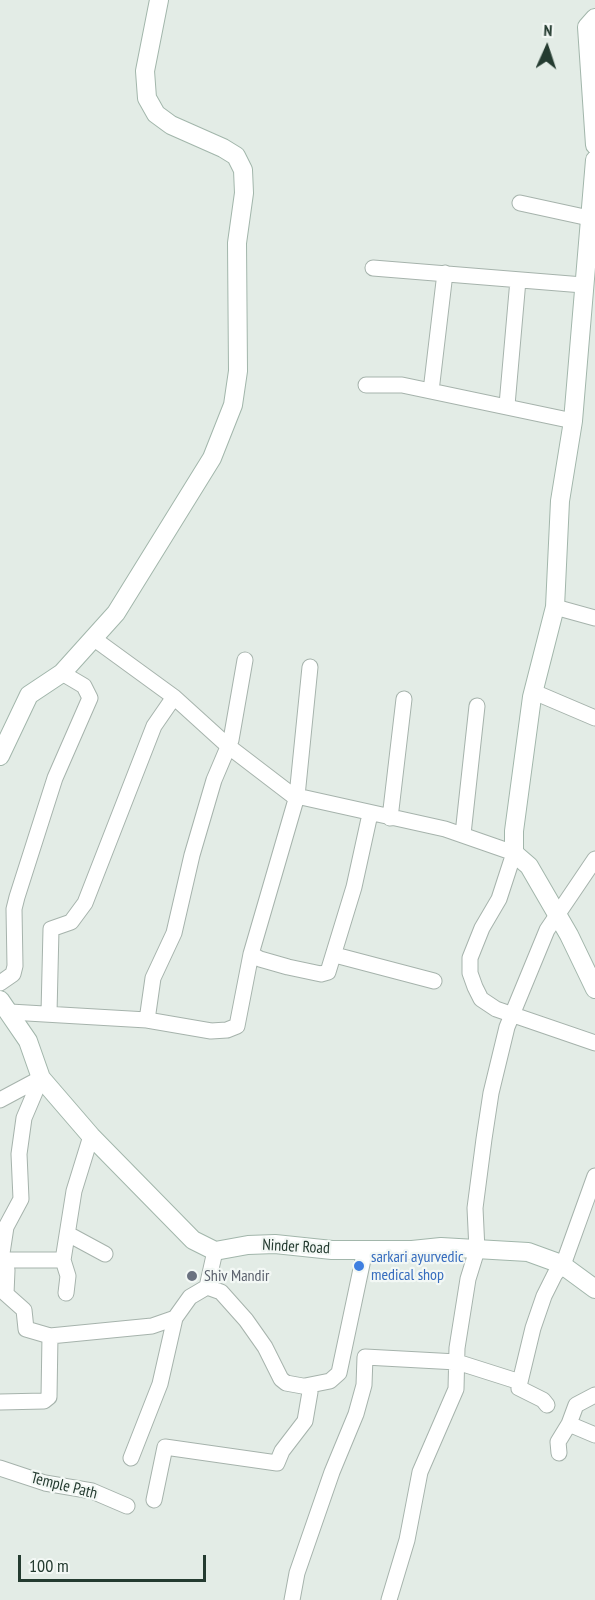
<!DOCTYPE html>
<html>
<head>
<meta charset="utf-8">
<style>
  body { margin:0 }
  #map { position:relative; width:595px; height:1600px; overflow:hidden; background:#e3ece6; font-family:"PT Sans Narrow",sans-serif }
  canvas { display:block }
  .north { position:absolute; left:517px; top:18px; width:60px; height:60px; -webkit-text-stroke:4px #f3f8f5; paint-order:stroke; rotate:3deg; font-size:16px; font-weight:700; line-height:24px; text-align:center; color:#243b30 }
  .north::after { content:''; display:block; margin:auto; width:21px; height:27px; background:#243b30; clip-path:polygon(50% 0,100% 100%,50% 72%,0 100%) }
  .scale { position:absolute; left:18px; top:1555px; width:188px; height:27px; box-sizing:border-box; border:3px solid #243b30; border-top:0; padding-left:8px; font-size:18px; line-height:21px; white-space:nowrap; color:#243b30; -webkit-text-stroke:4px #f3f8f5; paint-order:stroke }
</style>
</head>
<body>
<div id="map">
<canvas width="595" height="1600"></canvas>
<div class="north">N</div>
<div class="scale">100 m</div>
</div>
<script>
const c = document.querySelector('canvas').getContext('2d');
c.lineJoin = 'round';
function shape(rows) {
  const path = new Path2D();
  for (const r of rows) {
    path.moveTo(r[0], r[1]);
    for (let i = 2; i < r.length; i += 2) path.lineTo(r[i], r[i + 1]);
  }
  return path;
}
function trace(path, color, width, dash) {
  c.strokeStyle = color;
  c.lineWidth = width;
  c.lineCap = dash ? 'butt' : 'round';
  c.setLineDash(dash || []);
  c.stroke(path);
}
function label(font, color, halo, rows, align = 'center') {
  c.font = font + ' "PT Sans Narrow",sans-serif';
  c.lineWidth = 4.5;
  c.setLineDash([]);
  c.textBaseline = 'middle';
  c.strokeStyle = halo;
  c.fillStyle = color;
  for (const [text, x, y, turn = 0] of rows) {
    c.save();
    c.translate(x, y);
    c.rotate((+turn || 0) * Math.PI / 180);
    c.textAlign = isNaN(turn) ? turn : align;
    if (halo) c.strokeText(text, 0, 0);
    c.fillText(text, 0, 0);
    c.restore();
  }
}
const street = shape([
  [520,203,589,218],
  [373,268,583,285],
  [366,385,402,385,573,421],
  [431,391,445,273],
  [507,405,518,280],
  [555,607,595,618],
  [93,638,174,697,228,746,292,795,445,829,514,853,499,899,482,928,470,958,470,973,475,987,481,999,496,1009,595,1043],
  [534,692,595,718],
  [390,818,404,699],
  [463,834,477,706],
  [251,954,260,959,288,967,321,974,328,972,354,887,370,814],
  [335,955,434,981],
  [0,983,13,974,15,966,14,909,17,897,55,778,90,698,84,686,62,673],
  [10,1012,147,1020,153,978,174,933,192,855,214,780,231,740,245,660],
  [49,1013,51,929,71,922,85,903,154,726,174,697],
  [147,1020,211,1031,227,1030,237,1026,251,954,297,796,310,667],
  [41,1078,24,1118,19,1154,21,1199,6,1227,1,1260,7,1270,6,1294,24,1310,26,1329,50,1336],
  [0,1100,41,1078],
  [68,1234,105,1254],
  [0,1260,63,1260,74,1191,91,1136],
  [63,1260,68,1276,66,1293],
  [305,1386,330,1381,339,1373,365,1250],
  [0,1402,44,1401,49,1397,50,1336,152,1326,175,1318],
  [547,1405,543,1400,519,1388,520,1382,533,1328,544,1296,555,1274,563,1265,595,1176],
  [569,1424,595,1435],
  [559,1453,558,1442,569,1424,576,1405,595,1395],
  [131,1458,160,1384,175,1318,190,1297,207,1287,215,1251],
  [0,1468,45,1483,92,1491,127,1506],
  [154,1500,165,1447,277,1463,282,1451,305,1421,310,1392,308,1387,286,1383,281,1379,265,1347,246,1320,221,1292,207,1287],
  [292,1600,297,1573,332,1472,356,1414,364,1385,365,1357,457,1362,520,1382],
  [389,1600,407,1540,420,1472,456,1389,457,1348,468,1279,477,1250,475,1208,484,1139,491,1093,507,1027,547,930,595,859]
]);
const secondary = shape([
  [595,18,587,27,595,145],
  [595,160,573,421,560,501,555,607,532,697,514,831,514,853,529,866,569,935,595,989],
  [0,756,29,695,62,673,116,613,212,458,233,405,238,371,237,243,244,193,243,170,236,156,223,148,171,125,156,114,147,98,145,71,159,0],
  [0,1000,28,1041,41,1078,91,1136,193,1240,215,1251,248,1245,275,1244,332,1250,412,1250,441,1247,528,1252,561,1264,595,1289]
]);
const markers = [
  [359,1266,6,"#3f7fe0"],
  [192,1276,6,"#6b7280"]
];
const streetNames = [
  ["Ninder Road",296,1247,3],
  ["Temple Path",64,1486,14]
];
const shopNames = [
  ["sarkari ayurvedic",371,1257],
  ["medical shop",371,1275]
];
const worshipNames = [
  ["Shiv Mandir",204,1276]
];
trace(street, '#a6b3ac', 17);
trace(secondary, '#a2b6ab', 20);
trace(street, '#fff', 15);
trace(secondary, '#fff', 18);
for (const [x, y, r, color] of markers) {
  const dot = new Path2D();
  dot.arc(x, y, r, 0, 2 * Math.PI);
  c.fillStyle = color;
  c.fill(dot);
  trace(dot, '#f3f8f5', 2);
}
label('16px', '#243b30', '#f3f8f5', streetNames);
label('16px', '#366cbe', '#f3f8f5', shopNames, 'left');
label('16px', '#5b616d', '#f3f8f5', worshipNames, 'left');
</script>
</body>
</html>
